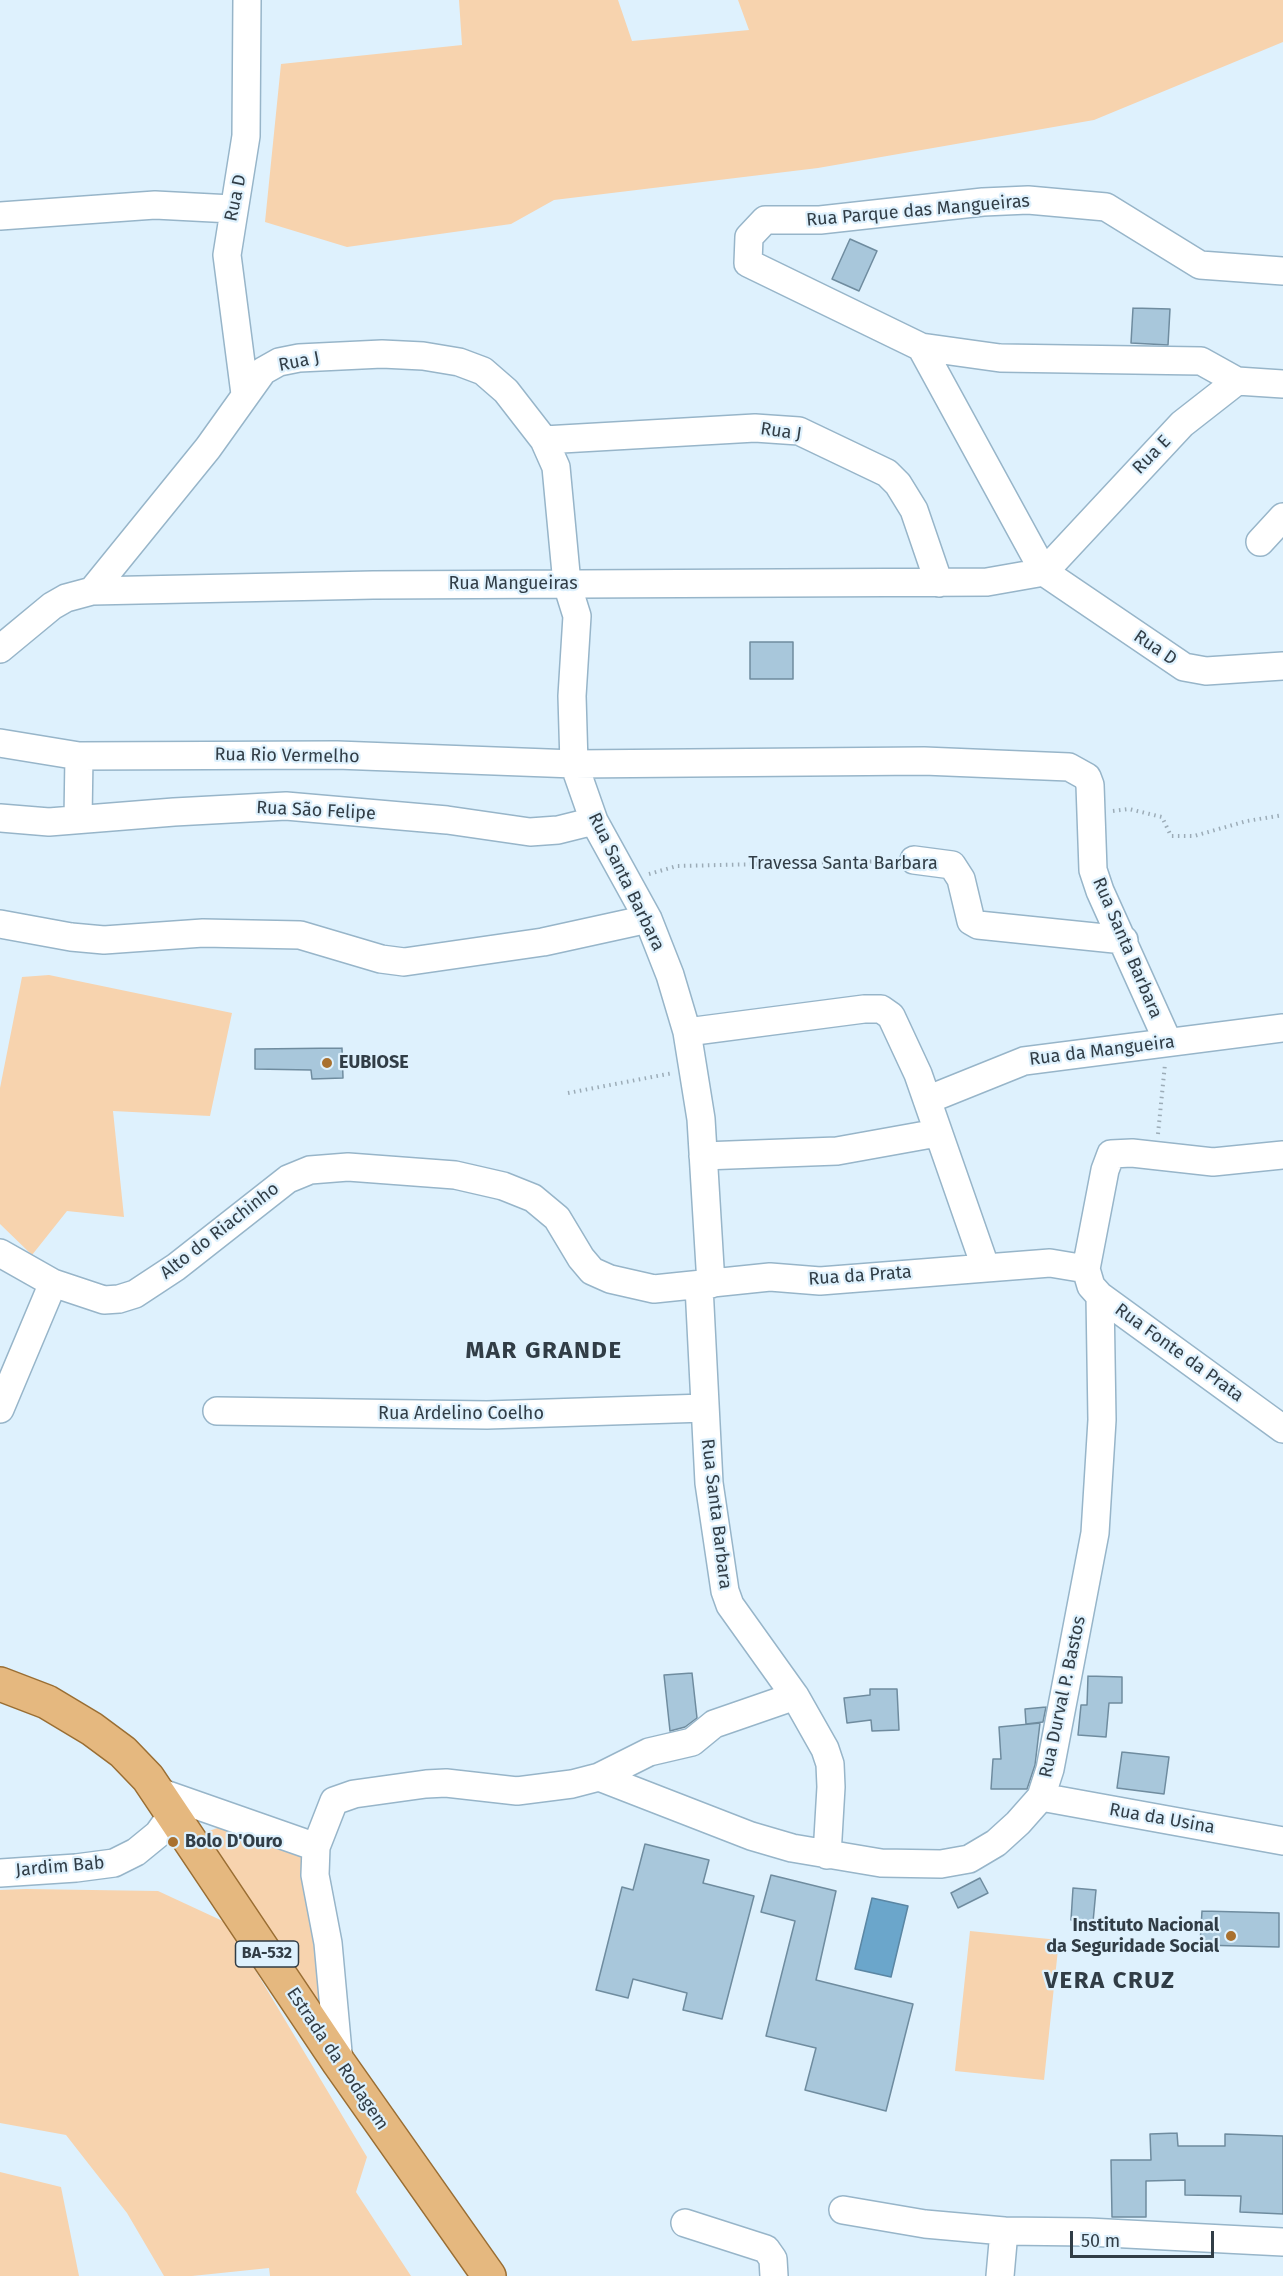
<!DOCTYPE html>
<html>
<head>
<meta charset="utf-8">
<style>
  body { margin:0 }
  #map { position:relative; width:1283px; height:2276px; overflow:hidden; background:#def1fd; font-family:"Fira Sans",sans-serif }
  canvas { display:block }
  .scale { position:absolute; left:1070px; top:2231px; width:144px; height:27px; box-sizing:border-box; border:3px solid #313d46; border-top:0; padding-left:8px; font-size:18px; line-height:21px; white-space:nowrap; color:#313d46; -webkit-text-stroke:4px #def1fd; paint-order:stroke }
</style>
</head>
<body>
<div id="map">
<canvas width="1283" height="2276"></canvas>
<div class="scale">50 m</div>
</div>
<script>
const c = document.querySelector('canvas').getContext('2d');
c.lineJoin = 'round';
function fillPath(path, color) {
  c.fillStyle = color;
  c.fill(path, 'evenodd');
}
function shape(rows) {
  const path = new Path2D();
  for (const r of rows) {
    path.moveTo(r[0], r[1]);
    for (let i = 2; i < r.length; i += 2) path.lineTo(r[i], r[i + 1]);
  }
  return path;
}
function trace(path, color, width, dash) {
  c.strokeStyle = color;
  c.lineWidth = width;
  c.lineCap = dash ? 'butt' : 'round';
  c.setLineDash(dash || []);
  c.stroke(path);
}
function label(font, color, halo, rows, align = 'center') {
  c.font = font + ' "Fira Sans",sans-serif';
  c.lineWidth = 4.5;
  c.setLineDash([]);
  c.textBaseline = 'middle';
  c.strokeStyle = halo;
  c.fillStyle = color;
  for (const [text, x, y, turn = 0] of rows) {
    c.save();
    c.translate(x, y);
    c.rotate((+turn || 0) * Math.PI / 180);
    c.textAlign = isNaN(turn) ? turn : align;
    if (halo) c.strokeText(text, 0, 0);
    c.fillText(text, 0, 0);
    c.restore();
  }
}
const green = shape([
  [459,0,618,0,632,41,749,30,738,0,1283,0,1283,42,1094,120,818,168,554,200,511,224,347,247,265,222,281,64,462,45],
  [49,975,232,1013,210,1116,113,1111,124,1217,67,1211,32,1255,0,1224,0,1088,22,977],
  [223,1826,304,1847,328,2005,317,2008,203,1833],
  [26,1889,158,1891,227,1923,367,2157,356,2192,411,2276,270,2276,269,2268,192,2276,164,2276,127,2213,66,2135,0,2123,0,1890],
  [970,1931,1059,1940,1044,2080,955,2071],
  [0,2172,61,2187,79,2276,0,2276]
]);
const water = shape([
  [872,1898,908,1906,891,1977,855,1969,872,1898]
]);
const building = shape([
  [850,239,877,251,859,291,832,279,850,239],
  [1133,308,1170,309,1168,345,1131,343,1133,308],
  [750,642,793,642,793,679,750,679,750,642],
  [342,1048,343,1078,312,1079,311,1070,255,1069,255,1049,342,1048],
  [692,1673,697,1718,685,1727,670,1731,664,1675,692,1673],
  [1088,1676,1122,1677,1122,1703,1109,1703,1106,1737,1078,1735,1081,1705,1087,1705,1088,1676],
  [870,1689,897,1689,899,1730,872,1731,871,1720,847,1723,844,1698,870,1695,870,1689],
  [1046,1707,1043,1722,1026,1724,1025,1709,1046,1707],
  [1040,1723,1035,1765,1027,1789,991,1789,993,1759,1001,1759,999,1727,1040,1723],
  [1122,1752,1169,1757,1164,1794,1117,1788,1122,1752],
  [645,1844,709,1860,703,1883,754,1896,722,2019,683,2010,687,1993,633,1979,628,1998,596,1990,622,1887,633,1890,645,1844],
  [771,1875,836,1891,816,1980,913,2004,886,2111,805,2090,816,2048,766,2036,795,1921,761,1912,771,1875],
  [980,1878,988,1893,958,1908,951,1893,980,1878],
  [1073,1888,1096,1890,1093,1922,1071,1920,1073,1888],
  [1202,1911,1279,1913,1279,1947,1200,1945,1202,1911],
  [1177,2133,1178,2146,1225,2146,1225,2134,1283,2136,1283,2214,1240,2212,1241,2196,1185,2195,1185,2180,1146,2181,1146,2217,1112,2217,1111,2160,1151,2160,1150,2134,1177,2133]
]);
const path = shape([
  [1113,811,1129,809,1162,817,1171,836,1194,836,1247,821,1283,815],
  [649,874,677,866,892,861],
  [568,1093,673,1073],
  [1158,1134,1165,1064]
]);
const minor = shape([
  [0,216,155,205,232,209],
  [921,347,1044,572,1184,667,1206,671,1283,666],
  [1237,381,1201,361,1000,358,921,347,748,263,749,237,765,220,820,220,983,202,1028,200,1106,207,1200,265,1283,271],
  [245,394,227,255,246,136,247,0],
  [544,440,755,428,799,431,887,473,898,484,914,510,939,583],
  [1260,542,1283,517],
  [1044,572,1182,424,1237,381,1283,384],
  [92,591,208,448,263,371,279,362,299,358,382,354,423,356,459,362,483,371,506,391,544,440,556,467,567,584,577,616,572,696,574,764,594,821,648,919,670,975,687,1032,701,1119,711,1284],
  [0,649,52,606,66,598,92,591,373,585,987,582,1044,572],
  [0,743,79,756,337,755,574,764,924,761,1069,767,1087,777,1090,785,1093,870,1100,891,1168,1042],
  [0,818,49,822,174,812,286,806,447,820,530,832,558,830,594,821],
  [78,819,79,756],
  [914,860,952,865,961,879,971,921,978,925,1124,940],
  [0,924,71,937,104,940,203,933,300,935,381,959,404,962,543,942,648,919],
  [687,1032,864,1009,881,1009,891,1016,918,1074,985,1266],
  [927,1100,1024,1061,1283,1028],
  [1283,1155,1213,1162,1132,1153,1111,1154,1105,1170,1086,1269,1091,1286,1100,1296,1283,1429],
  [703,1156,837,1151,937,1133],
  [0,1253,53,1283,104,1300,119,1299,135,1294,176,1267,288,1179,310,1170,348,1167,455,1175,503,1186,533,1198,557,1218,581,1258,592,1271,610,1279,654,1289,770,1277,820,1281,1050,1263,1086,1269],
  [699,1286,709,1483,725,1591,730,1605,795,1696,825,1749,830,1764,831,1787,827,1855],
  [0,1409,53,1283],
  [217,1411,487,1415,705,1408],
  [599,1777,751,1836,792,1848,881,1863,941,1864,969,1859,996,1843,1018,1823,1041,1797,1050,1769,1095,1533,1102,1420,1100,1296],
  [159,1792,316,1847],
  [1041,1797,1283,1841],
  [0,1873,76,1868,114,1863,136,1852,158,1834,173,1813],
  [339,2063,328,1943,315,1875,316,1847,334,1801,354,1794,426,1784,446,1783,517,1791,572,1784,599,1777,649,1752,692,1742,714,1724,795,1696],
  [843,2210,925,2224,1004,2231,1088,2232,1283,2242],
  [685,2223,766,2249,773,2259,774,2276],
  [1000,2276,1004,2231]
]);
const major = shape([
  [0,1684,47,1702,92,1729,123,1752,148,1778,339,2063,489,2276]
]);
const markers = [
  [327,1063,6,"#a9712f"],
  [173,1842,6,"#a9712f"],
  [1231,1936,6,"#a9712f"]
];
const shields = [
  [267,1954,63]
];
const shieldNames = [
  ["BA-532",267,1954]
];
const streetNames = [
  ["Rua D",236,198,-78],
  ["Rua Parque das Mangueiras",918,211,-5],
  ["Rua J",299,362,-11],
  ["Rua J",781,432,8],
  ["Rua E",1152,455,-46],
  ["Rua Mangueiras",513,584],
  ["Rua D",1155,648,34],
  ["Rua Rio Vermelho",287,756,1],
  ["Rua São Felipe",316,811,3],
  ["Travessa Santa Barbara",843,864],
  ["Rua Santa Barbara",626,882,64],
  ["Rua Santa Barbara",1127,948,67],
  ["Rua da Mangueira",1102,1051,-7],
  ["Alto do Riachinho",220,1231,-38],
  ["Rua da Prata",860,1276,-4],
  ["Rua Fonte da Prata",1179,1353,36],
  ["Rua Ardelino Coelho",461,1414],
  ["Rua Santa Barbara",716,1514,83],
  ["Rua Durval P. Bastos",1063,1697,-78],
  ["Rua da Usina",1162,1819,10],
  ["Jardim Bab",60,1867,-5],
  ["Estrada da Rodagem",337,2059,56]
];
const poiNames = [
  ["EUBIOSE",339,1063],
  ["Bolo D'Ouro",185,1842],
  ["Instituto Nacional",1219,1926,"right"],
  ["da Seguridade Social",1219,1947,"right"]
];
const districtNames = [
  ["MAR GRANDE",544,1351],
  ["VERA CRUZ",1110,1981]
];
fillPath(green, '#f7d3ae');
fillPath(water, '#6ba6cb');
trace(water, '#5a86a3', 1.5);
fillPath(building, '#a8c7db');
trace(building, '#6f8c9f', 1.5);
trace(minor, '#97b5c9', 30);
trace(major, '#9a6e33', 36);
trace(path, '#9cacb7', 4, [1.5, 4.5]);
trace(minor, '#fff', 27);
trace(major, '#e5b87f', 33);
for (const [x, y, r, color] of markers) {
  const dot = new Path2D();
  dot.arc(x, y, r, 0, 2 * Math.PI);
  c.fillStyle = color;
  c.fill(dot);
  trace(dot, '#def1fd', 2);
}
for (const [x, y, w] of shields) {
  const box = new Path2D();
  box.roundRect(x - w / 2, y - 13, w, 26, 4.5);
  c.fillStyle = '#def1fd';
  c.fill(box);
  trace(box, '#313d46', 1.5);
}
label('bold 16px', '#313d46', null, shieldNames);
label('18px', '#313d46', '#def1fd', streetNames);
label('bold 18px', '#313d46', '#def1fd', poiNames, 'left');
c.letterSpacing = '1.5px';
label('bold 24px', '#313d46', '#def1fd', districtNames);
c.letterSpacing = '0px';
</script>
</body>
</html>
